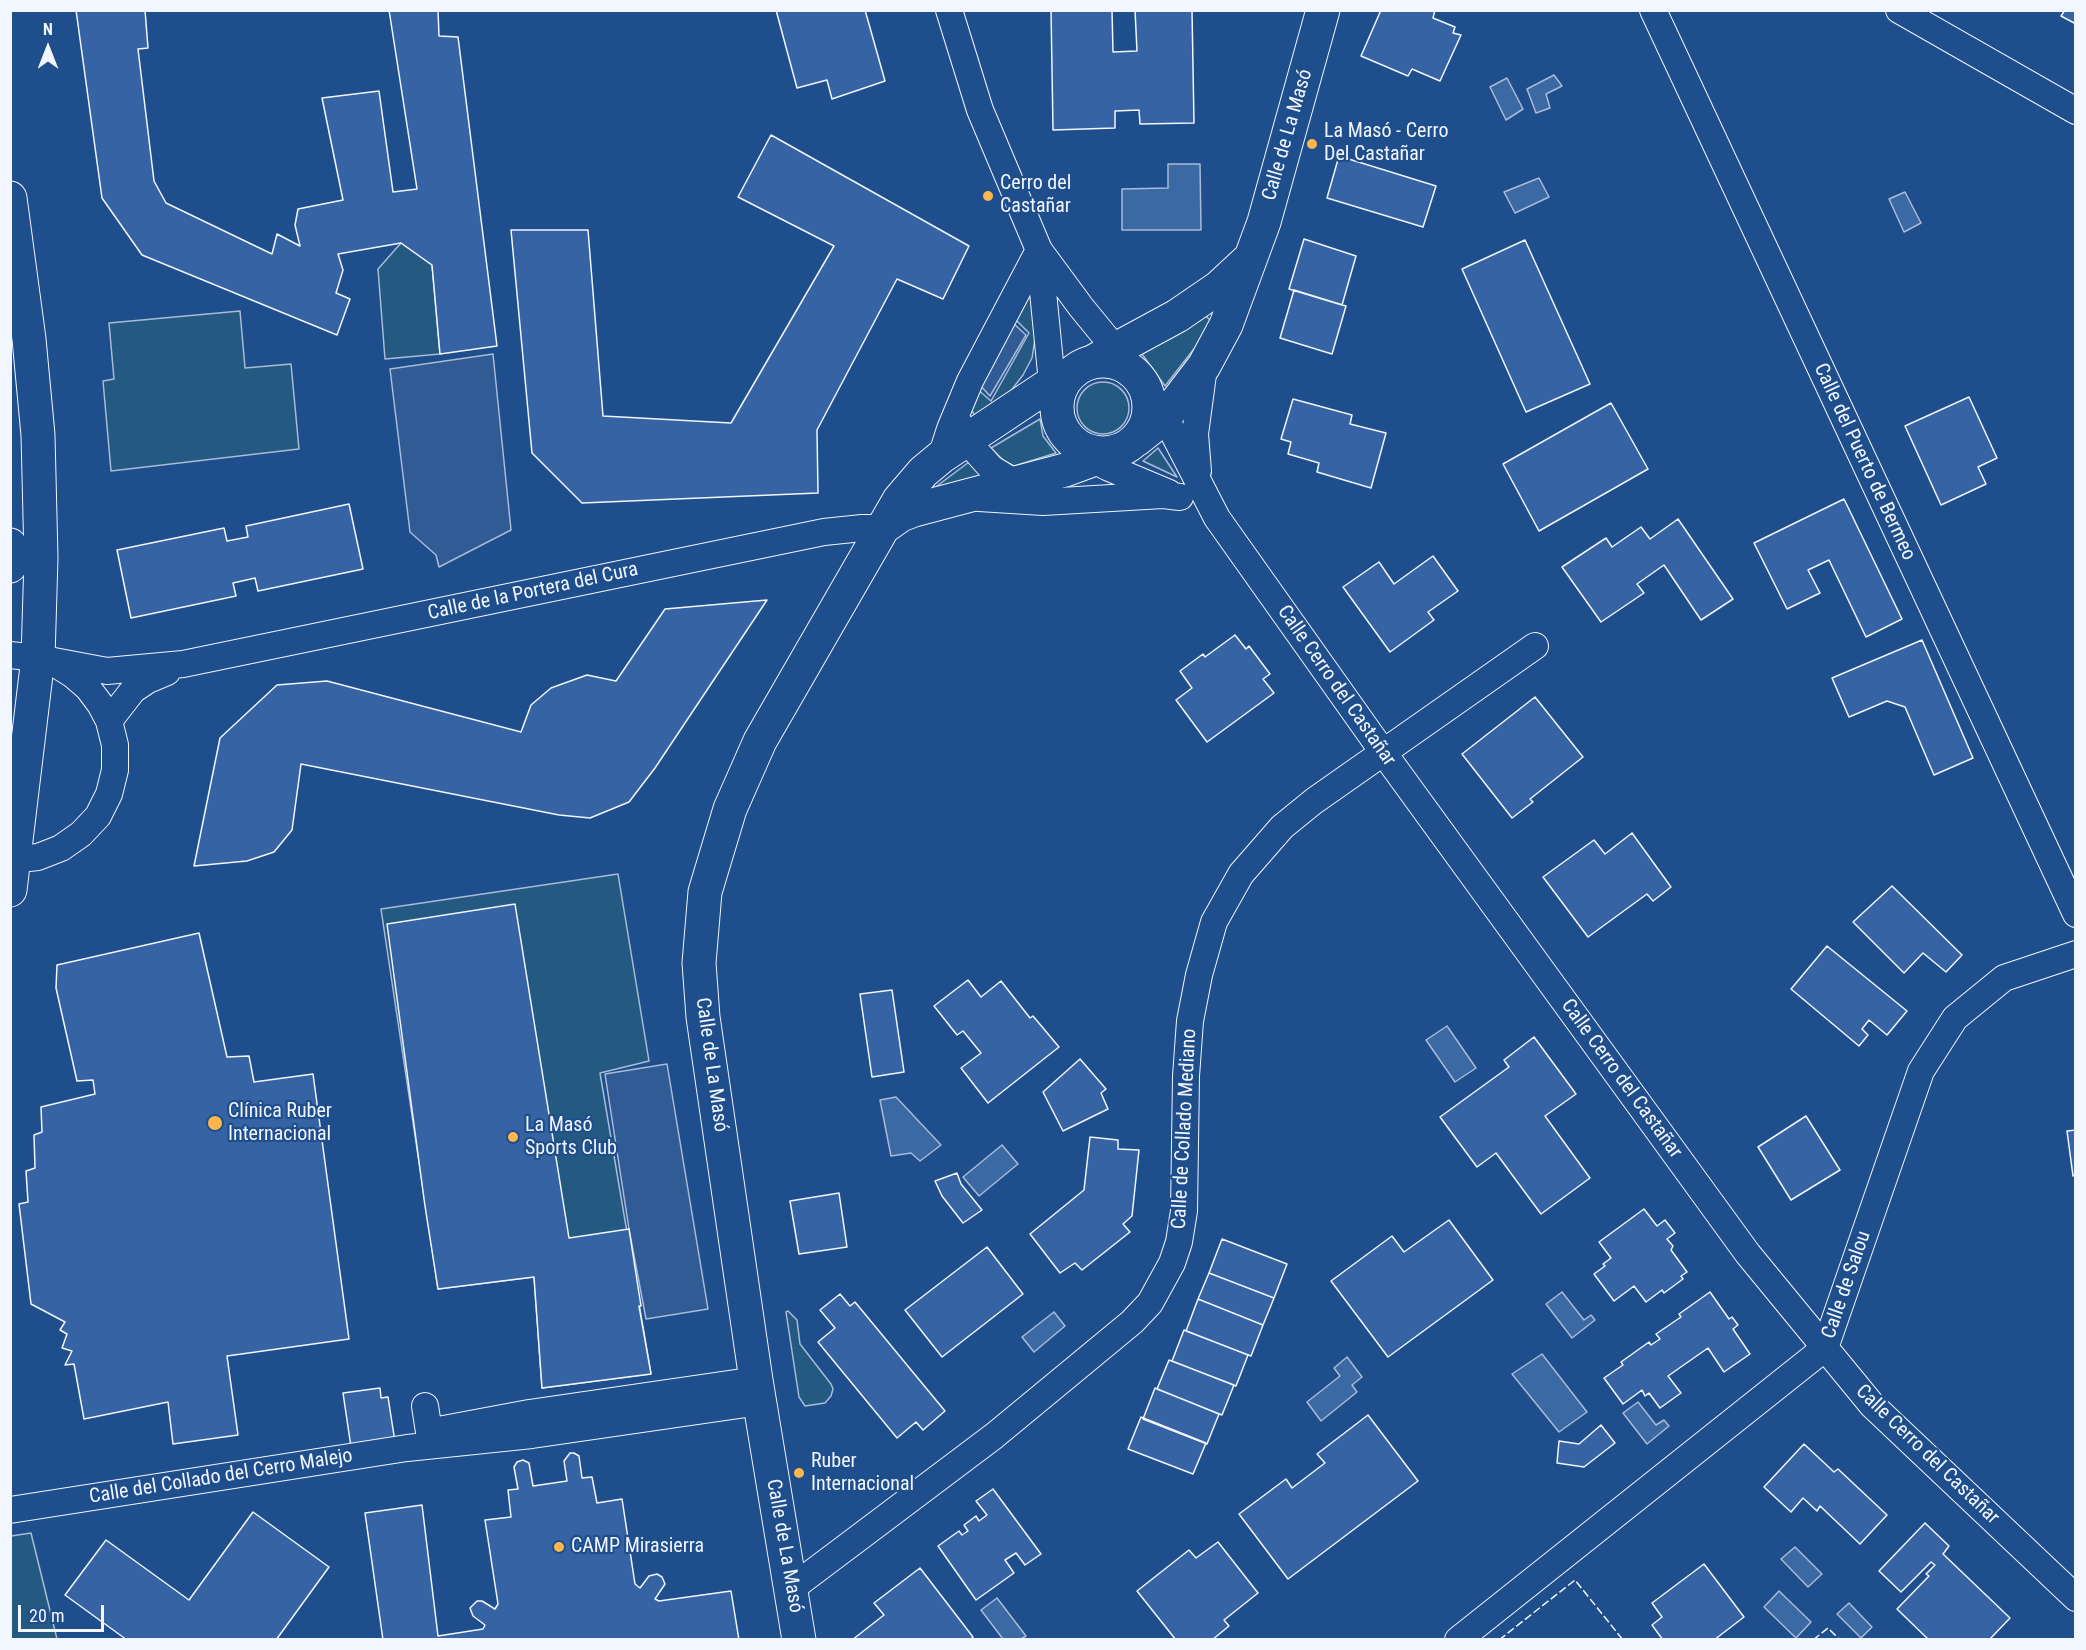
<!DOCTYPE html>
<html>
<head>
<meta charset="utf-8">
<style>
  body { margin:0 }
  #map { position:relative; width:2086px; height:1650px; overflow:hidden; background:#1f4e8c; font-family:"Roboto Condensed",sans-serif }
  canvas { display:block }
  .frame { position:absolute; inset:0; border:12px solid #f2f6ff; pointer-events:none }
  .north { position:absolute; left:18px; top:18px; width:60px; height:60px; -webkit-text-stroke:4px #1f4e8c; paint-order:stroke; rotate:0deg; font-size:16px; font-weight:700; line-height:24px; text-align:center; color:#f2f6ff }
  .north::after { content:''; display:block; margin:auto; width:21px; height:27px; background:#f2f6ff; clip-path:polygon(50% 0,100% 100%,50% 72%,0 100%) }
  .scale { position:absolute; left:18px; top:1605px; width:86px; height:27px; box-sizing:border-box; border:3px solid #f2f6ff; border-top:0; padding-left:8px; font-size:18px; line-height:21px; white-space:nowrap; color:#f2f6ff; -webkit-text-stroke:4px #1f4e8c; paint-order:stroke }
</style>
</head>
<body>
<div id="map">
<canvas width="2086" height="1650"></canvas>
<div class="frame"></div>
<div class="north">N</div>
<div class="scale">20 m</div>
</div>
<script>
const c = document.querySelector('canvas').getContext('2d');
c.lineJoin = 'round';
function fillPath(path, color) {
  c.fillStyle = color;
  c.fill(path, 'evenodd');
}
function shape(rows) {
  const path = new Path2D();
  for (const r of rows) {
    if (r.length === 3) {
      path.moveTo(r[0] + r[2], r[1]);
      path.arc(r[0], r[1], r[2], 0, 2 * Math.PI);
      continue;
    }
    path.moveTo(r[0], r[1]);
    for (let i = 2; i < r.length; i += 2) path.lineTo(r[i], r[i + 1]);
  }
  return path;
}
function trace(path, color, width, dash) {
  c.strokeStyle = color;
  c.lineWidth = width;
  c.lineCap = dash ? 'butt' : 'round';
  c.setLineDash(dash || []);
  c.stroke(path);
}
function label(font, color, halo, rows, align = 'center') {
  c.font = font + ' "Roboto Condensed",sans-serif';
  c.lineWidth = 4.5;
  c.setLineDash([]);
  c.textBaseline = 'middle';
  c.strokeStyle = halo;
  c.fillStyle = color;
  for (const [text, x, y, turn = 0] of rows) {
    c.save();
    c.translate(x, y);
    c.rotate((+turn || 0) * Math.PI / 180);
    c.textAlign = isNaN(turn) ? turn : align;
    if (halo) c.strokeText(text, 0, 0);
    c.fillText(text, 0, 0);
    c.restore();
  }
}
const green = shape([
  [401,243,432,265,440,354,385,359,378,269,401,243],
  [1031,296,1035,319,1035,339,1032,358,1023,375,1010,392,975,417,972,410,976,388,991,401,1029,333,1014,318,1027,297,1031,296],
  [240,311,245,368,291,364,299,449,111,471,103,381,114,379,109,323,240,311],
  [1204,314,1211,321,1197,345,1165,386,1142,354,1204,314],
  [1103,408,26],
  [1040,419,1043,436,1056,453,1014,466,1004,461,991,448,1040,419],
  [1158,448,1177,477,1143,461,1158,448],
  [969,462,982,477,938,489,937,486,969,462],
  [618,874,649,1061,600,1073,651,1374,542,1388,534,1277,438,1289,381,909,618,874],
  [788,1311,797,1320,800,1344,831,1384,833,1389,831,1396,825,1403,805,1406,799,1397,786,1312,788,1311],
  [31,1533,57,1639,11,1639,11,1536,31,1533]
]);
const parking = shape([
  [1013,323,1026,335,990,396,978,383,1013,323],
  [493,354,511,530,439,567,436,555,410,532,390,369,493,354],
  [667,1064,708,1309,646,1319,629,1229,605,1074,667,1064]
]);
const water = shape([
  [1554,75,1562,86,1546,94,1550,108,1536,113,1527,89,1554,75],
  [1507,78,1523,109,1506,120,1490,87,1507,78],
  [1168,164,1200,164,1201,230,1122,230,1122,189,1168,188,1168,164],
  [1539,178,1549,197,1515,213,1504,192,1539,178],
  [1905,192,1921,223,1904,232,1889,199,1905,192],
  [1447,1026,1476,1068,1455,1082,1426,1040,1447,1026],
  [896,1097,941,1145,920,1161,911,1153,891,1156,880,1100,896,1097],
  [1002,1145,1018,1164,979,1196,963,1177,1002,1145],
  [1562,1292,1584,1320,1591,1315,1595,1320,1572,1338,1546,1304,1562,1292],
  [1054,1312,1065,1326,1034,1352,1022,1337,1054,1312],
  [1542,1354,1587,1412,1559,1432,1512,1374,1542,1354],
  [1347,1357,1362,1377,1352,1385,1357,1392,1321,1421,1307,1402,1340,1376,1334,1368,1347,1357],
  [1638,1402,1656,1425,1664,1420,1669,1426,1647,1444,1623,1413,1638,1402],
  [1795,1547,1822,1574,1808,1587,1781,1559,1795,1547],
  [1779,1591,1811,1622,1796,1638,1764,1607,1779,1591],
  [997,1598,1026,1636,1021,1639,1003,1639,981,1610,997,1598],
  [1849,1603,1872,1627,1861,1638,1837,1614,1849,1603]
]);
const building = shape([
  [76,10,145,10,148,48,138,49,154,181,166,203,272,254,277,234,300,246,295,225,298,209,343,200,322,98,379,91,393,192,417,189,389,10,438,10,439,36,458,37,497,346,440,354,432,265,401,243,338,254,343,270,336,293,350,299,337,335,142,255,102,198,76,10],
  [776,10,865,10,885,81,832,99,827,80,797,88,776,10],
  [1051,10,1112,10,1113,52,1137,51,1135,10,1192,10,1194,123,1140,124,1139,110,1115,111,1115,128,1053,130,1051,10],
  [1381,10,1435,10,1433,18,1455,27,1453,33,1461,35,1440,81,1412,69,1408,76,1361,56,1381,10],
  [2065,10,2076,10,2076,24,2061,16,2065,10],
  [771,135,969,246,943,299,897,279,817,430,818,493,582,503,532,453,511,230,588,230,603,416,731,423,834,246,738,197,771,135],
  [1339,156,1436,186,1423,227,1327,198,1339,156],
  [1304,239,1356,256,1342,305,1289,289,1304,239],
  [1525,240,1590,384,1526,412,1462,269,1525,240],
  [1294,290,1346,306,1332,354,1280,338,1294,290],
  [1969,397,1997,458,1978,467,1986,484,1941,505,1905,426,1969,397],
  [1293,399,1352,415,1350,424,1386,433,1371,488,1317,472,1319,463,1288,454,1291,442,1281,439,1293,399],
  [1611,403,1648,469,1539,531,1503,464,1611,403],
  [1844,499,1902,619,1866,637,1829,560,1808,570,1820,593,1787,609,1754,543,1844,499],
  [349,504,363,569,258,591,255,578,233,583,236,596,131,618,117,550,224,528,227,541,248,537,246,526,349,504],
  [1678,519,1733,599,1701,620,1664,565,1637,584,1644,593,1601,622,1562,567,1606,538,1612,547,1641,527,1650,539,1678,519],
  [1433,556,1458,591,1428,612,1434,620,1390,652,1343,587,1379,562,1394,584,1433,556],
  [767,600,655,768,629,802,590,818,559,815,301,764,292,830,274,852,247,861,194,866,220,738,277,685,327,681,521,732,531,705,551,688,587,675,616,681,665,609,767,600],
  [1235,635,1246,649,1249,646,1270,674,1263,679,1274,693,1207,742,1176,700,1192,688,1180,671,1203,654,1205,657,1235,635],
  [1922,640,1973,758,1934,775,1905,707,1887,701,1849,717,1832,678,1922,640],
  [1535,697,1583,757,1530,799,1533,802,1512,818,1462,754,1535,697],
  [1632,833,1671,887,1653,901,1647,894,1588,937,1543,877,1594,840,1605,854,1632,833],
  [1892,886,1962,955,1946,972,1923,953,1904,973,1853,922,1892,886],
  [515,904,569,1238,629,1229,641,1306,639,1306,651,1374,542,1388,534,1277,438,1289,425,1206,387,924,515,904],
  [199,933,227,1057,249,1056,254,1082,313,1074,349,1339,227,1356,238,1435,173,1444,168,1402,84,1419,74,1364,65,1365,72,1351,62,1348,67,1334,60,1330,65,1322,31,1304,19,1204,28,1202,26,1171,35,1168,34,1135,42,1132,41,1107,95,1094,93,1080,77,1081,56,988,57,965,199,933],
  [1827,946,1907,1011,1887,1035,1869,1020,1862,1029,1868,1035,1859,1046,1791,989,1827,946],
  [968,980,981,997,1001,981,1030,1018,1033,1016,1059,1047,988,1103,961,1068,981,1053,963,1031,957,1035,934,1006,968,980],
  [892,990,904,1072,872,1077,860,994,892,990],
  [1534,1037,1576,1094,1545,1116,1590,1178,1541,1214,1496,1153,1477,1167,1440,1117,1509,1067,1504,1060,1534,1037],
  [1080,1059,1106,1089,1101,1093,1108,1109,1063,1131,1043,1092,1080,1059],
  [1806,1116,1840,1170,1791,1200,1758,1147,1806,1116],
  [2076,1130,2076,1176,2073,1176,2067,1131,2076,1130],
  [1090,1137,1118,1140,1118,1149,1139,1150,1132,1216,1123,1224,1130,1232,1082,1270,1075,1263,1060,1273,1030,1234,1084,1190,1090,1137],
  [957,1173,961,1184,982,1210,963,1223,942,1196,935,1181,957,1173],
  [839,1193,847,1247,799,1254,790,1201,839,1193],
  [1644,1209,1657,1226,1665,1220,1675,1233,1667,1239,1673,1246,1671,1250,1687,1272,1681,1276,1683,1279,1664,1293,1662,1290,1646,1302,1634,1286,1614,1301,1594,1274,1605,1266,1603,1264,1611,1258,1599,1242,1644,1209],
  [1449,1220,1493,1280,1388,1357,1331,1281,1392,1236,1404,1252,1449,1220],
  [1222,1239,1287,1264,1274,1298,1209,1273,1222,1239],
  [987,1247,1023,1294,942,1357,905,1310,987,1247],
  [1209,1273,1274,1298,1263,1325,1198,1299,1209,1273],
  [1710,1292,1729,1319,1732,1317,1738,1325,1733,1329,1750,1354,1724,1372,1708,1348,1668,1376,1681,1393,1660,1408,1649,1393,1645,1396,1642,1390,1623,1404,1604,1378,1623,1365,1621,1362,1649,1342,1651,1345,1660,1339,1656,1334,1681,1317,1679,1314,1710,1292],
  [840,1294,850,1306,855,1302,945,1411,923,1430,916,1422,897,1438,818,1342,835,1328,820,1310,840,1294],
  [1198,1299,1263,1325,1251,1356,1186,1331,1198,1299],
  [1184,1330,1248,1355,1236,1386,1172,1361,1184,1330],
  [1169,1360,1234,1385,1222,1415,1157,1389,1169,1360],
  [380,1388,381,1398,388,1397,395,1442,351,1447,343,1393,380,1388],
  [1155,1388,1219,1414,1207,1444,1143,1419,1155,1388],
  [1368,1415,1418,1481,1288,1579,1239,1514,1286,1479,1292,1488,1325,1463,1317,1454,1368,1415],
  [1141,1417,1206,1443,1193,1474,1128,1449,1141,1417],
  [1601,1425,1615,1443,1584,1467,1557,1463,1559,1441,1579,1444,1601,1425],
  [1804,1444,1834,1472,1838,1469,1887,1515,1860,1544,1820,1506,1817,1511,1803,1498,1791,1512,1764,1487,1804,1444],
  [570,1453,574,1453,579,1456,582,1478,592,1477,597,1503,622,1499,635,1584,640,1588,649,1576,657,1574,662,1577,665,1584,655,1599,659,1601,731,1591,739,1640,383,1640,365,1513,422,1505,438,1636,483,1629,485,1625,473,1616,470,1608,477,1601,482,1601,495,1609,498,1604,485,1520,511,1517,508,1490,518,1489,514,1467,517,1462,523,1460,529,1463,533,1486,567,1481,564,1461,570,1453],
  [993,1489,1041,1554,1025,1565,1016,1553,1005,1560,1014,1573,976,1600,938,1546,959,1531,962,1535,968,1531,964,1525,976,1516,979,1521,987,1515,976,1501,993,1489],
  [253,1512,329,1567,276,1640,127,1640,65,1595,106,1540,189,1600,253,1512],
  [1925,1523,1949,1546,1943,1554,2010,1618,1989,1640,1929,1640,1897,1609,1929,1576,1926,1574,1935,1565,1931,1562,1901,1592,1879,1571,1925,1523],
  [1218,1542,1258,1593,1224,1620,1229,1626,1212,1640,1176,1640,1137,1591,1189,1550,1196,1558,1218,1542],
  [1704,1564,1744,1617,1714,1640,1663,1640,1652,1625,1662,1617,1652,1603,1704,1564],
  [920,1568,973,1637,970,1640,852,1640,884,1615,874,1603,920,1568]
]);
const minor = shape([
  [949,10,980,110,1039,250,1081,307,1135,373],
  [1653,10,2076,914],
  [1899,10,2076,111],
  [1039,251,1052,383,1056,412],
  [1144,384,1165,417,1217,518,1383,752,1748,1254,1872,1405,2076,1598],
  [959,423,966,440,991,468,1009,479,1021,481],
  [1073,442,1094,460,1107,467,1169,493],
  [941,457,950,429,970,381,1039,250],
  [1198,471,1195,434,1204,367],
  [979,498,1043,502,1163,495,1180,497],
  [10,655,38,658,57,665,73,675,88,688,100,704,109,721,115,745,115,770,109,794,98,816,81,834,61,848,38,857,10,860],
  [38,658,107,671,183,664,824,532,862,528,883,528],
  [109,721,133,690,148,680,167,672],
  [425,1406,431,1445],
  [433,1431,529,1413,756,1380],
  [10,1510,407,1448,532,1435,760,1402],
  [792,1588,994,1436,1132,1322,1150,1303,1172,1263,1179,1242,1184,1211,1186,1076,1190,1021,1199,975,1214,922,1241,874,1282,827,1314,801,1535,646],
  [1458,1640,1825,1348,1921,1071,1955,1018,2004,978,2076,954]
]);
const tertiary = shape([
  [1103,407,46],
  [1094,361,1177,316,1218,288,1247,261],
  [1136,440,1165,417,1204,366,1226,325,1264,222,1323,10],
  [884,527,901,515,914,510,1065,470,1114,452],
  [799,1640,756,1380,703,1017,699,963,705,892,730,809,760,741,899,500,923,472,941,457,1052,383,1069,375]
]);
const secondary = shape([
  [10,198,29,339,38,435,41,558,38,658,10,890],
  [10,545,10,566]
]);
const fence = shape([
  [1499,1640,1575,1580,1623,1640],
  [1813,1640,1828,1628,1840,1640]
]);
const markers = [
  [1312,144,6,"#ffb74d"],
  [988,196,6,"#ffb74d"],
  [215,1123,8,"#ffb74d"],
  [513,1137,6,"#ffb74d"],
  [799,1473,6,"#ffb74d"],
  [559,1547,6,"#ffb74d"]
];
const poiNames = [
  ["La Masó - Cerro",1324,132],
  ["Del Castañar",1324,155],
  ["Cerro del",1000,184],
  ["Castañar",1000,207],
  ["Clínica Ruber",228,1112],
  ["Internacional",228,1135],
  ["La Masó",525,1126],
  ["Sports Club",525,1149],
  ["Ruber",811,1462],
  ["Internacional",811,1485],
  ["CAMP Mirasierra",571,1547]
];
const streetNames = [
  ["Calle de La Masó",1288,135,-74],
  ["Calle del Puerto de Bermeo",1864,462,65],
  ["Calle de la Portera del Cura",533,592,-12],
  ["Calle Cerro del Castañar",1336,686,55],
  ["Calle de La Masó",711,1065,82],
  ["Calle Cerro del Castañar",1621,1079,54],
  ["Calle de Collado Mediano",1185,1129,-87],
  ["Calle de Salou",1847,1285,-71],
  ["Calle Cerro del Castañar",1927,1455,44],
  ["Calle del Collado del Cerro Malejo",221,1477,-9],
  ["Calle de La Masó",784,1546,80]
];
fillPath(green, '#245a82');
trace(green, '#a8bbd7', 1.5);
fillPath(parking, '#305b95');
trace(parking, '#a8bbd7', 1.5);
fillPath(water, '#3b69a3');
trace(water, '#a8bbd7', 1.5);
fillPath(building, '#3563a3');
trace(building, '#f2f6ff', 1.5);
trace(minor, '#f2f6ff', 28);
trace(tertiary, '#f2f6ff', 35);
trace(secondary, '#f2f6ff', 35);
trace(minor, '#1f4e8c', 26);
trace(tertiary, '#1f4e8c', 33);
trace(secondary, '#1f4e8c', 33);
trace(fence, '#f2f6ff', 1.5, [8, 3]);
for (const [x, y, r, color] of markers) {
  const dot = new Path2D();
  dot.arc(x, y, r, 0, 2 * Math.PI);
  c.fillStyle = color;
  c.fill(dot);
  trace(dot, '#1f4e8c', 2);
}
label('20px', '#f2f6ff', '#1f4e8c', poiNames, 'left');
label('20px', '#f2f6ff', '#1f4e8c', streetNames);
</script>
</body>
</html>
